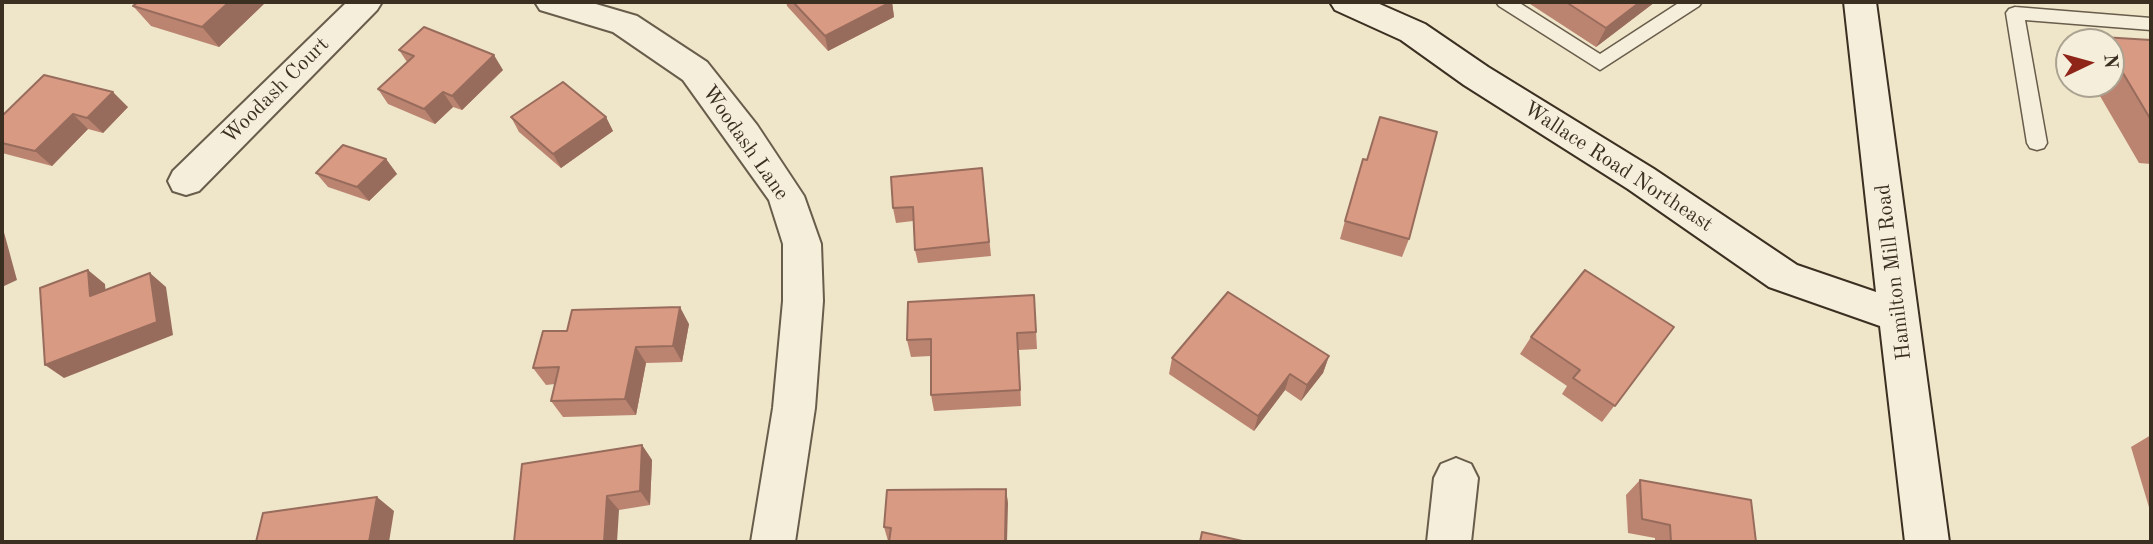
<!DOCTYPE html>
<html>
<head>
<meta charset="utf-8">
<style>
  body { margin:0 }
  #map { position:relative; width:2153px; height:544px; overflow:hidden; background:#efe5c8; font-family:"Old Standard TT",serif }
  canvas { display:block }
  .frame { position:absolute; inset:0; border:4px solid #3b2f21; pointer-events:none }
  .north { position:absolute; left:2055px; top:28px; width:70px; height:70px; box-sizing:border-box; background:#f5eedb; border:2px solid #aba291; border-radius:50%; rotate:85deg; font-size:19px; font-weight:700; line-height:28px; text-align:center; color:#3b2f21 }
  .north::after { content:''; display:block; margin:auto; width:24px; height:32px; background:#8f2418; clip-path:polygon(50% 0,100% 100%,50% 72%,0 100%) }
</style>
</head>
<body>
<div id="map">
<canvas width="2153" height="544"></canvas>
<div class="frame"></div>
<div class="north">N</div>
</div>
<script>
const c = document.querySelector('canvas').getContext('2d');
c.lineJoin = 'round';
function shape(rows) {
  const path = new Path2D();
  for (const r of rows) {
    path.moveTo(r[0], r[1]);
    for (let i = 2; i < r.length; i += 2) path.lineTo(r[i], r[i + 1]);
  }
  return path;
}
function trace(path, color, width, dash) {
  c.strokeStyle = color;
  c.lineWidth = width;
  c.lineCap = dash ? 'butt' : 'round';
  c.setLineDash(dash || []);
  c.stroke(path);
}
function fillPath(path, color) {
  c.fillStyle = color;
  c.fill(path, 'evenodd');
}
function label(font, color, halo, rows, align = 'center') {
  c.font = font + ' "Old Standard TT",serif';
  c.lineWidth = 5;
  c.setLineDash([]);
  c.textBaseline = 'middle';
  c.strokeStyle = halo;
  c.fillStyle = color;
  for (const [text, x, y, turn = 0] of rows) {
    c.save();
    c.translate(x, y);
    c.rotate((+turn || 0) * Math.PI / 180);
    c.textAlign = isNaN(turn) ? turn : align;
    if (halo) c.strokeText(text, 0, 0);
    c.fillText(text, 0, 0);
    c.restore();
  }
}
const lane = shape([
  [1496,2,1518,2,1600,54,1680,2,1702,2,1699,6,1600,70,1499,6,1496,2],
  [2015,7,2151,18,2151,30,2025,20,2047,143,2044,148,2037,150,2030,148,2027,143,2006,13,2009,9,2015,7]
]);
const street = shape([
  [347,2,382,2,377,10,199,191,186,195,173,191,168,181,173,171,347,2],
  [535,2,589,2,637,16,707,62,757,125,804,196,821,244,823,301,815,408,795,542,751,542,773,408,783,301,783,244,769,200,683,80,613,32,540,10,535,2],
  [1456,458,1471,464,1478,478,1471,542,1427,542,1434,478,1441,464,1456,458]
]);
const secondary = shape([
  [1330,2,1375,2,1425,24,1488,67,1654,169,1797,265,1876,292,1844,2,1876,2,1949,542,1905,542,1880,326,1769,287,1628,189,1464,85,1401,40,1335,10,1330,2]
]);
const wall = shape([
  [138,2,266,2,219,47,151,26,133,6],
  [786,2,892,2,894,17,828,51,787,6],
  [1527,2,1655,2,1596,47],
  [2102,37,2151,40,2151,164,2139,163,2093,84,2111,84,2111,42,2097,42],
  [399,50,503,70,462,110,453,107,435,124,388,104,378,89,407,62],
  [128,107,103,133,88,129,52,166,2,153,2,116],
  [511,117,606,117,613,131,561,168,519,132],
  [386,159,397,174,369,201,328,187,316,173],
  [982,168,991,256,918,263,915,250,913,221,896,223,893,208],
  [1357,177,1409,239,1402,257,1340,239],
  [1034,295,1037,349,1019,350,1021,406,934,411,931,395,931,356,911,357,907,340],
  [689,324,682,362,646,363,636,415,563,417,551,401,555,384,546,385,533,368,567,331],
  [1674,327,1602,422,1562,394,1567,386,1520,354,1531,337],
  [1329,356,1323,373,1301,401,1285,390,1254,431,1169,374,1172,358],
  [2151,435,2151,514,2131,447],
  [642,445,652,460,650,505,619,510,514,542],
  [1640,480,1756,542,1655,542,1655,538,1628,533,1626,495],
  [1006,489,1008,504,888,541,884,527]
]);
const shadedWall = shape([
  [229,2,266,2,219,47,202,27],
  [892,2,894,17,828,51,825,36],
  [1640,2,1655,2,1596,47,1606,28],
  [494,55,503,70,462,110,452,96],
  [113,92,128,107,103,133,87,118],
  [443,92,453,107,435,124,424,109],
  [73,114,88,129,52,166,35,151],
  [606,117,613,131,561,168,553,154],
  [386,159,397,174,369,201,357,187],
  [2,225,17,280,2,287],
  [88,270,105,284,107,309,90,296],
  [150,273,166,287,173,335,64,378,45,365],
  [680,307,689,324,682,362,673,346],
  [636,347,646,363,636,415,625,399],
  [1329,356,1323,373,1301,401,1307,385],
  [1290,374,1285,390,1254,431,1258,416],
  [642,445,652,460,650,505,640,491],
  [1006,489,1008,504,1007,542,1005,542],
  [607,496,619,510,617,542,604,542],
  [377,497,394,511,389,542,369,542]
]);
const building = shape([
  [138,2,229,2,202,27,133,6,138,2],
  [793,2,891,2,825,36,793,2],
  [1566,2,1640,2,1606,28,1566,2],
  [424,27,494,55,452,96,443,92,424,109,378,89,414,56,399,50,424,27],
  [2102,37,2151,40,2151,120,2111,53,2111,42,2104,42,2102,37],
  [44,75,113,92,87,118,73,114,35,151,2,143,2,116,44,75],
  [563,82,606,117,553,154,511,117,563,82],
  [1380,117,1437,132,1409,239,1345,221,1363,159,1367,160,1380,117],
  [343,145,386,159,357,187,316,173,343,145],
  [982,168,989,242,915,250,913,207,893,208,891,177,982,168],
  [88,270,90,296,150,273,157,322,45,365,40,288,88,270],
  [1585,270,1674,327,1615,406,1573,378,1580,370,1531,337,1585,270],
  [1228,292,1329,356,1307,385,1290,374,1258,416,1172,358,1228,292],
  [1034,295,1036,332,1017,333,1020,390,931,395,931,339,907,340,908,302,1034,295],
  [680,307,673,346,636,347,625,399,551,401,559,367,533,368,543,331,567,331,572,310,680,307],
  [642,445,640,491,607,496,604,542,514,542,522,464,642,445],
  [1640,480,1751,500,1756,542,1671,542,1670,525,1642,519,1640,480],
  [1006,489,1005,542,889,542,891,528,884,527,887,490,1006,489],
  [377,497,369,542,256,542,263,513,377,497],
  [1202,532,1247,542,1200,542,1202,532]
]);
const streetNames = [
  ["Woodash Court",276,91,-45],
  ["Woodash Lane",745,143,55],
  ["Wallace Road Northeast",1618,167,33],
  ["Hamilton Mill Road",1894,272,-97]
];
trace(lane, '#685c4b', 3);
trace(street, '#685c4b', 4);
trace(secondary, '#3b2f21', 4);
fillPath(lane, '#f5eedb');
fillPath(street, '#f5eedb');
fillPath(secondary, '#f5eedb');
fillPath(wall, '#bb8471');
fillPath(shadedWall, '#986c5c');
fillPath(building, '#d99a83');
trace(building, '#986c5c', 2);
label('21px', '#3b2f21', '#f5eedb', streetNames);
</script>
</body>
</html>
